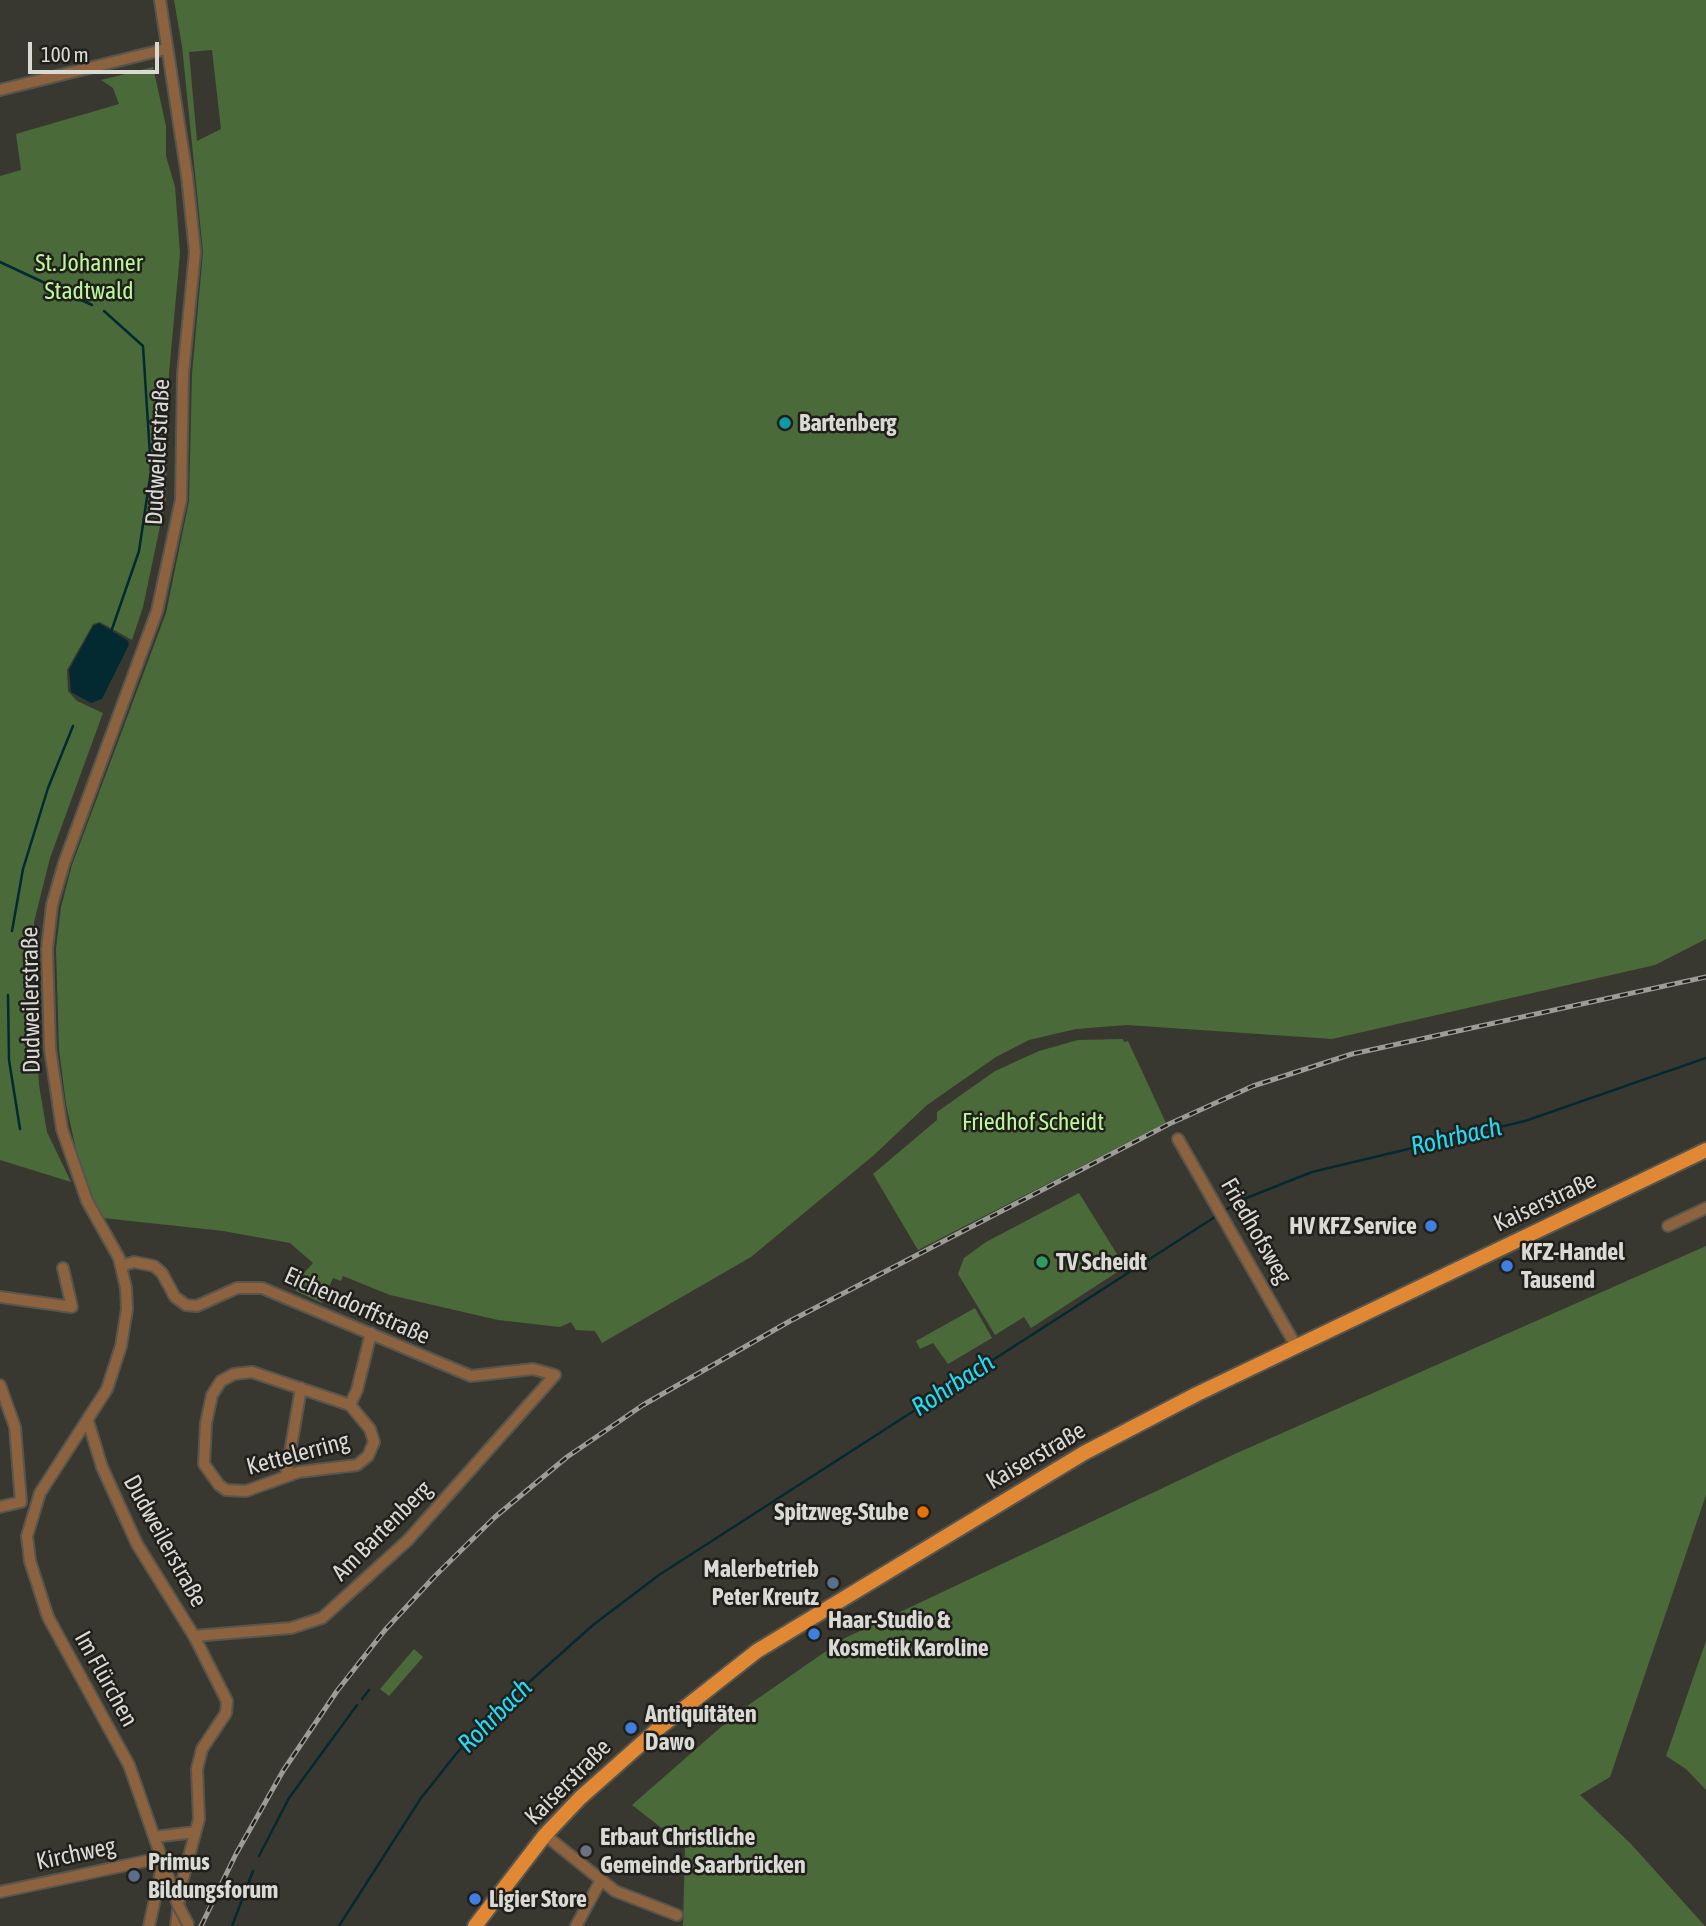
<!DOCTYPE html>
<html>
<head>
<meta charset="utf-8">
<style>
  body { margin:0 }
  #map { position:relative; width:1706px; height:1926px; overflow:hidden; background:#393830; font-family:"Asap Condensed",sans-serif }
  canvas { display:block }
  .scale { position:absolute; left:28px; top:42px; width:131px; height:32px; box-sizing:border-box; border:4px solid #dadad5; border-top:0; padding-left:9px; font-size:21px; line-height:24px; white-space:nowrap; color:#dadad5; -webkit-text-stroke:5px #201f1c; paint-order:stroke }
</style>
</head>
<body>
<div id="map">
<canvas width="1706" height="1926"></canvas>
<div class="scale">100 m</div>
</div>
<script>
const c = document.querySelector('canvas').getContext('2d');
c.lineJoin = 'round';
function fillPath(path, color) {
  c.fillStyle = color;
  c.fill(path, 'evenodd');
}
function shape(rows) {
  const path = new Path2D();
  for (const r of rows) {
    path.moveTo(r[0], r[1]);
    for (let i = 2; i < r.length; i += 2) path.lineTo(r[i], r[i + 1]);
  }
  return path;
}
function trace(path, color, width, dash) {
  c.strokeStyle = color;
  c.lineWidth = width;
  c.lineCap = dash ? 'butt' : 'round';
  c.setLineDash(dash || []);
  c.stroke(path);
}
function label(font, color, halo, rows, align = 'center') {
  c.font = font + ' "Asap Condensed",sans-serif';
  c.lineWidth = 5;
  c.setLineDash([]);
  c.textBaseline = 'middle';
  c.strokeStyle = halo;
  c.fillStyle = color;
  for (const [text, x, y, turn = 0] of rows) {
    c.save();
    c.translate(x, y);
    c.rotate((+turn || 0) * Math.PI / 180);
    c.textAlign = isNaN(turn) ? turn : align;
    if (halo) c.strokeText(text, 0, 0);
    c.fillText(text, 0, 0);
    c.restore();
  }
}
const green = shape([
  [174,0,1706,0,1706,939,1655,965,1332,1039,1127,1025,1076,1029,1029,1040,996,1057,927,1105,874,1155,751,1257,602,1343,595,1331,576,1330,571,1322,560,1327,498,1320,390,1295,343,1276,341,1281,333,1278,322,1303,296,1291,303,1274,313,1263,290,1243,223,1231,103,1218,83,1181,66,1104,59,1049,56,949,61,907,72,865,166,613,189,501,192,374,203,252,182,46],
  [212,50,221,129,197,141,189,52],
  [153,67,166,126,166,156,175,187,180,253,169,373,166,498,143,607,132,640,100,622,93,624,67,670,68,691,77,701,103,713,50,858,34,922,34,1000,39,1085,47,1132,71,1182,0,1160,0,176,21,170,16,134,119,104,113,88,101,80],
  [1123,1039,1124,1042,1128,1041,1166,1123,918,1250,873,1174,937,1120,937,1112,995,1071,1039,1051,1078,1040],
  [1079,1193,1125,1267,1031,1328,1024,1317,995,1335,958,1274,964,1258,986,1242],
  [1706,1246,1706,1495,1610,1777,1580,1795,1631,1844,1705,1926,683,1926,685,1846,632,1805,737,1713,845,1638,1237,1453],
  [975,1308,992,1338,948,1364,933,1343,920,1349,916,1341],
  [1706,1641,1706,1790,1686,1769,1666,1756],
  [414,1649,423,1657,389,1696,380,1689]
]);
const water = shape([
  [99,623,128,641,129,645,102,699,91,703,71,692,69,670,93,626]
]);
const stream = shape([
  [0,262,92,305],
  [104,311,143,346,151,471,139,551,111,632],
  [12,931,23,869,48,788,73,726],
  [8,995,9,1060,20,1129],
  [1224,1211,1244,1199,1312,1172,1525,1121,1706,1058],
  [362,1699,369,1690],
  [259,1856,289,1798,357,1705],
  [232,1926,253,1871],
  [339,1926,421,1798,456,1754,490,1717,593,1625,659,1575,1218,1215]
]);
const minor = shape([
  [160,0,187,176,195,252,183,374,181,500,157,611,64,863,52,905,47,949,50,1049,62,1129,87,1201,119,1258,126,1288,127,1309,121,1346,107,1389,40,1493,27,1536,30,1561,48,1617,129,1765,178,1905],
  [0,90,166,49],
  [1178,1139,1296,1346],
  [1668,1226,1706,1208],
  [121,1266,134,1262,154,1266,162,1273,175,1297,186,1305,197,1306,237,1288,262,1288,471,1376,533,1369,555,1375,408,1540,322,1618,291,1628,194,1636],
  [0,1297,72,1307,63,1268],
  [252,1372,350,1405,370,1429,374,1442,368,1456,357,1465,299,1472,246,1491,226,1490,219,1485,204,1464,206,1423,212,1395,221,1381,234,1374,252,1372],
  [0,1385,15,1427,21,1502],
  [350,1405,357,1390,371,1333],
  [88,1421,102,1467,137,1544,194,1636,227,1701,226,1713,202,1749,197,1769,199,1819,181,1886,176,1926],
  [286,1476,301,1388],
  [0,1507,21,1502],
  [545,1835,615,1891,677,1915],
  [154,1837,195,1832],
  [0,1892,160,1858],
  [149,1926,162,1867],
  [576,1926,601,1880]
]);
const major = shape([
  [475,1926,545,1835,580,1798,659,1728,757,1651,1084,1453,1197,1394,1706,1150]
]);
const rail = shape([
  [201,1926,236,1854,283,1771,337,1691,385,1630,435,1576,495,1517,567,1457,643,1405,790,1321,1169,1124,1253,1086,1352,1054,1706,977]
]);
const minorBridge = shape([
  [178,1905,189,1926]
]);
const markers = [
  [785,423,7,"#0f9aa8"],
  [1431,1226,7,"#3f7fe0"],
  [1042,1262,7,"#2e9e5b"],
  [1507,1266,7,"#3f7fe0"],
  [923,1512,7,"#e8710a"],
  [833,1583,7,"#5c6f8a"],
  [814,1634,7,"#3f7fe0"],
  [631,1728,7,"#3f7fe0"],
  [586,1851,7,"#6b7280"],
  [134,1876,7,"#5c6f8a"],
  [475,1899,7,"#3f7fe0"]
];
const parkNames = [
  ["St. Johanner",89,263],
  ["Stadtwald",89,291],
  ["Friedhof Scheidt",1033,1122]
];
const poiNames = [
  ["Bartenberg",799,423],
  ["HV KFZ Service",1417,1226,"right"],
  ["KFZ-Handel",1521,1252],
  ["Tausend",1521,1280],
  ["TV Scheidt",1056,1262],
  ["Spitzweg-Stube",909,1512,"right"],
  ["Malerbetrieb",819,1569,"right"],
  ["Peter Kreutz",819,1597,"right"],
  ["Haar-Studio &",828,1620],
  ["Kosmetik Karoline",828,1648],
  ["Antiquitäten",645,1714],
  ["Dawo",645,1742],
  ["Erbaut Christliche",600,1837],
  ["Gemeinde Saarbrücken",600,1865],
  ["Primus",148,1862],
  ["Bildungsforum",148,1890],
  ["Ligier Store",489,1899]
];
const streetNames = [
  ["Dudweilerstraße",158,452,-87],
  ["Dudweilerstraße",31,1000,-91],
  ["Kaiserstraße",1545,1202,-25],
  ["Friedhofsweg",1256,1231,60],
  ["Eichendorffstraße",357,1306,24],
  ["Kettelerring",298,1454,-15],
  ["Kaiserstraße",1036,1456,-30],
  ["Am Bartenberg",382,1531,-45],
  ["Dudweilerstraße",165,1541,61],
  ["Im Flürchen",106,1679,61],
  ["Kaiserstraße",568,1782,-45],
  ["Kirchweg",76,1854,-12]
];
const waterNames = [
  ["Rohrbach",1456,1137,-13],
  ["Rohrbach",953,1385,-33],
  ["Rohrbach",495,1716,-45]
];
fillPath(green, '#4b6a39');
fillPath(water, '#032a31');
trace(stream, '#032a31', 2.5);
trace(minor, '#56554e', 14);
trace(major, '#56554e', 18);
trace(minor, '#8d623e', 10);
trace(major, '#e08833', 14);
trace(rail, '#9d9d97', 5);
trace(rail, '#201f1c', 2.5, [8]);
trace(minorBridge, '#56554e', 14, []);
trace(minorBridge, '#8d623e', 10);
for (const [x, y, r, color] of markers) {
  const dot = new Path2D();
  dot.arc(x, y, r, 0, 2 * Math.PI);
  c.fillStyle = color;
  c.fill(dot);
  trace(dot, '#201f1c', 2.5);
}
label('24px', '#bbf898', '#201f1c', parkNames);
label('bold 24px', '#dadad5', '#201f1c', poiNames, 'left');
label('24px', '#dadad5', '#201f1c', streetNames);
label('italic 26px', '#20dcf7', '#201f1c', waterNames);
</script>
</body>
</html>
